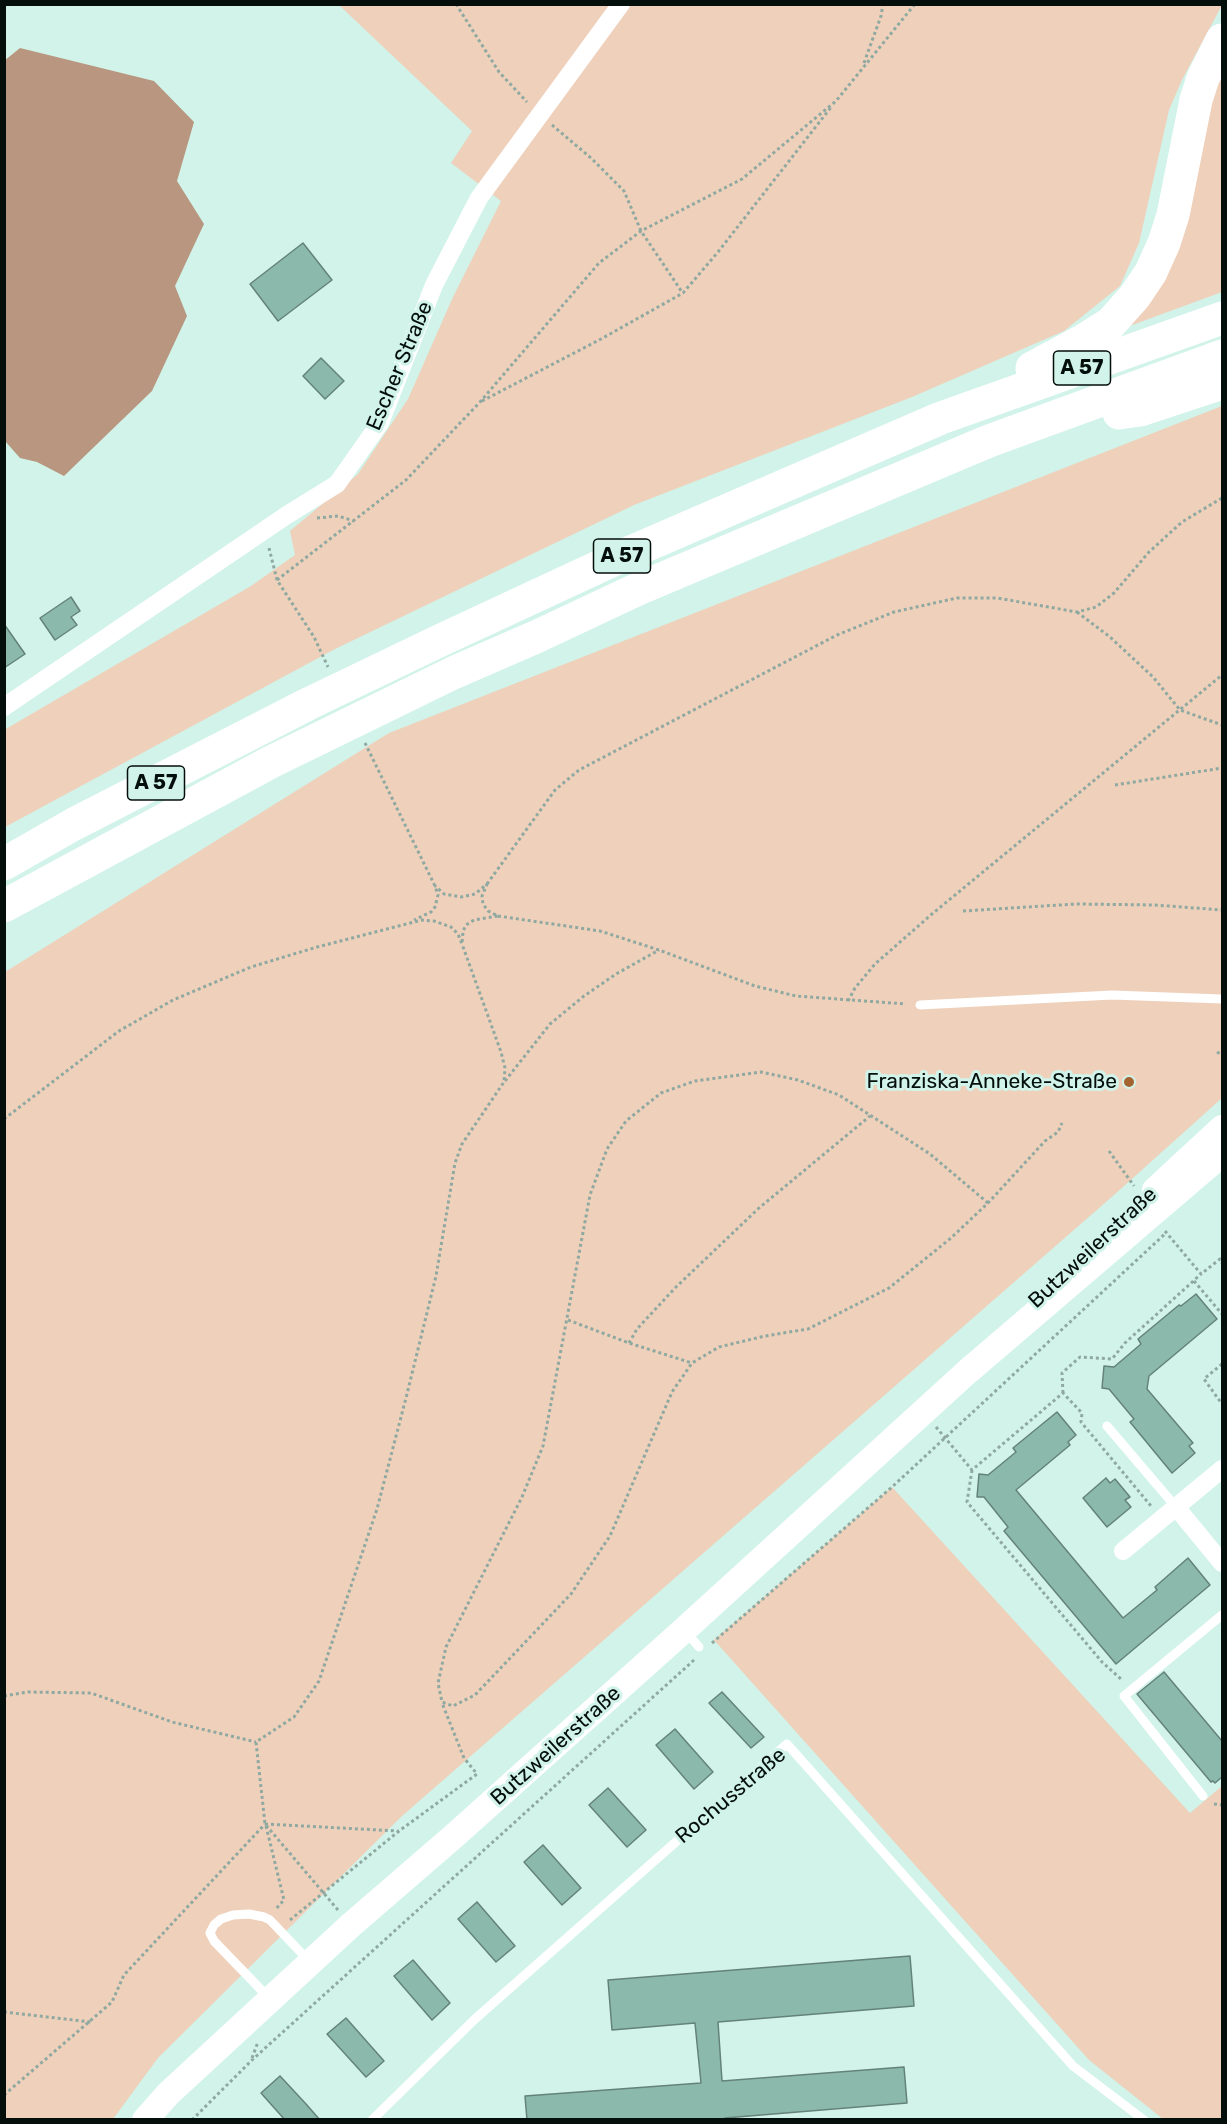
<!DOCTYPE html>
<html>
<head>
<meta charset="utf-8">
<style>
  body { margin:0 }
  #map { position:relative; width:1227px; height:2124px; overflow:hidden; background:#d1f3e9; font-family:Rubik,sans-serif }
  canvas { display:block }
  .frame { position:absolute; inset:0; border:6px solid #040e0b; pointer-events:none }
</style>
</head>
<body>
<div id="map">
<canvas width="1227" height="2124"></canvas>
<div class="frame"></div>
</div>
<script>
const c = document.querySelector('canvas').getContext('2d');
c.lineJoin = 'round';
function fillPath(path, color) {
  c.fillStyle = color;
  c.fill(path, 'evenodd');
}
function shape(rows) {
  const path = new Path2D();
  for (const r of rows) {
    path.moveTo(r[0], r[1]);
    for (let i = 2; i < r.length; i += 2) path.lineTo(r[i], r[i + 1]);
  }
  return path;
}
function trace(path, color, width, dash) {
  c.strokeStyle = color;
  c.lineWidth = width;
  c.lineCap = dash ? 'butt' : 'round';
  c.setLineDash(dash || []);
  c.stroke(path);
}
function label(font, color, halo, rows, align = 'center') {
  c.font = font + ' Rubik,sans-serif';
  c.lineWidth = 6;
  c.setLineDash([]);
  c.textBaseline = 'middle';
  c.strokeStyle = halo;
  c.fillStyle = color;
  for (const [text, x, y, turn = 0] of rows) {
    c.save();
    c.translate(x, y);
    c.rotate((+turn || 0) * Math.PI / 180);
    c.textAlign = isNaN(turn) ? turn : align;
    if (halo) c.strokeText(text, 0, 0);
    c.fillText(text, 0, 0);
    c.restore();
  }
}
const green = shape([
  [339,5,1222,5,1182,80,1169,110,1139,243,1120,286,1064,331,912,397,634,505,335,649,5,827,4,730,251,586,295,555,290,531,358,474,408,399,453,297,501,201,451,163,472,131],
  [1222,56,1222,292,1116,331],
  [1222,406,1222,1098,1114,1195,402,1816,158,2058,113,2119,5,2120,5,972,389,733],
  [892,1487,1190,1813,1222,1786,1222,2119,1163,2119,1089,2060,714,1640]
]);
const water = shape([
  [20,48,154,81,194,122,177,181,204,224,175,286,187,316,152,391,64,476,37,462,20,458,5,441,4,61]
]);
const building = shape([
  [303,243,332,280,278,321,250,284,303,243],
  [321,358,344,381,325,399,303,376,321,358],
  [71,597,80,611,71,617,77,625,55,640,40,618,71,597],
  [4,624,25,654,4,668,4,624],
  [1196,1294,1217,1319,1149,1376,1147,1389,1193,1443,1189,1446,1195,1453,1172,1473,1130,1422,1134,1419,1109,1389,1102,1388,1104,1366,1114,1367,1141,1344,1138,1339,1179,1305,1181,1306,1196,1294],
  [1057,1412,1076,1435,1068,1442,1070,1445,1016,1490,1123,1618,1157,1590,1155,1587,1188,1558,1210,1585,1116,1664,1004,1531,1008,1527,984,1497,977,1497,979,1474,988,1475,1016,1452,1013,1448,1057,1412],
  [1106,1478,1110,1483,1115,1479,1130,1497,1125,1500,1131,1507,1107,1527,1083,1498,1106,1478],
  [1164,1672,1222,1741,1222,1777,1215,1783,1213,1781,1211,1782,1137,1694,1164,1672],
  [722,1692,764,1737,751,1748,709,1703,722,1692],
  [675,1729,713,1772,694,1789,656,1745,675,1729],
  [608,1788,646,1830,627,1847,589,1805,608,1788],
  [543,1845,581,1888,562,1905,524,1862,543,1845],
  [477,1902,515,1946,496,1962,458,1919,477,1902],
  [910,1956,914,2006,718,2022,722,2081,904,2067,907,2103,725,2118,725,2120,527,2120,525,2096,701,2083,695,2023,612,2030,608,1980,910,1956],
  [413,1960,450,2003,432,2020,394,1976,413,1960],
  [346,2018,384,2061,366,2077,327,2034,346,2018],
  [280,2076,306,2104,320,2120,285,2120,261,2093,280,2076]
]);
const path = shape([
  [456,4,499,72,527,102],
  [864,63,881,16,883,4],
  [552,125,591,158,624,191,641,231,682,292],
  [482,401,601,339,683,293,718,252,832,106],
  [317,518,338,516,354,521],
  [269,548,277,580,314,637,328,667],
  [277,580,406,480,480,402,599,263,641,231,742,179,836,101,915,4],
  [1077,612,1110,637,1153,677,1180,710,1222,725],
  [365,743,435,886,438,895,435,907,431,912,414,920],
  [1115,785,1222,768],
  [487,884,555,790,579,770,837,635,894,612,957,598,997,598,1077,612,1096,607,1114,593,1149,552,1182,522,1222,498],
  [963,911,1076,904,1155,905,1222,910],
  [498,916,600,931,659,950,755,986,796,996,906,1004],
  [848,1001,855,988,875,964,932,914,1222,675],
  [1217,1052,1222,1055],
  [505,1081,550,1024,584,996,616,974,659,950],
  [4,1119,119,1031,173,1000,251,967,317,947,422,920,434,921,451,927,458,934,462,944,463,931,466,925,474,920,498,916,488,911,483,904,482,896,487,884,475,894,461,897,444,894,435,886],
  [1109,1151,1134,1186],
  [988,1203,930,1154,839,1095,798,1080,761,1072,695,1081,661,1093,626,1121,607,1149,590,1195,543,1446,522,1497,446,1647,438,1683,442,1702,453,1706,475,1695,571,1594,610,1536,672,1392,692,1363,719,1347,765,1336,808,1329,889,1288,951,1238,988,1203,1045,1141,1058,1132,1062,1123],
  [1165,1231,1201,1274,1220,1259,1222,1263],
  [1194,1281,1222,1314],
  [568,1320,629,1343,692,1363],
  [629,1343,637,1329,675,1288,759,1208,870,1116],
  [1222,1364,1204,1379,1222,1404],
  [1063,1393,1062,1373,1080,1357,1112,1359,1125,1343,1201,1274],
  [936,1427,972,1470,1063,1393,1082,1413,1081,1422,1151,1506],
  [972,1470,967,1502,1102,1662,1122,1680],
  [712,1643,892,1487,1166,1233],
  [4,1696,28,1692,91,1693,172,1722,256,1742],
  [1214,1804,1222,1805],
  [265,1824,398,1831],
  [266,1826,284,1900,275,1910],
  [338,1910,265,1824,256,1742,294,1717,319,1681,377,1509,406,1398,436,1276,455,1163,462,1144,504,1082,505,1068,501,1052,462,944],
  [290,1920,399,1831,477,1774,464,1758,442,1703],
  [4,2012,91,2022],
  [252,2058,258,2042],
  [4,2095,112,2002,124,1975,265,1824],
  [192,2120,252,2060,694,1660]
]);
const service = shape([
  [920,1005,1112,995,1222,999],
  [1107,1426,1176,1507],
  [686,1632,699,1647],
  [1203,1796,1124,1696,1222,1615],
  [270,1999,214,1941,210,1933,214,1925,221,1919,233,1915,249,1914,264,1917,270,1920,309,1961],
  [372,2120,475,2019,787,1744,1073,2066,1144,2120]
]);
const minor = shape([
  [4,707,287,515,337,484,380,423,434,285,479,198,621,4],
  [1176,1507,1222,1563],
  [1123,1551,1222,1469]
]);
const secondary = shape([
  [1155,1190,1222,1128],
  [145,2120,168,2094,351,1925,454,1836,684,1630,967,1372,1222,1154]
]);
const motorway = shape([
  [1032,368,1084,340,1111,323,1135,296,1151,272,1164,243,1173,215,1196,100,1203,78,1222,40],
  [1119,413,1140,410,1222,383],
  [4,864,74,824,308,704,439,641,624,555,941,418,1222,318],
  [4,906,271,762,453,673,538,636,638,589,989,441,1222,356]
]);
const markers = [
  [1129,1082,6,"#a56330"]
];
const shields = [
  [1082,368,57],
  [622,556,57],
  [156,783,57]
];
const shieldNames = [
  ["A 57",1082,368],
  ["A 57",622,556],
  ["A 57",156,783]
];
const streetNames = [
  ["Escher Straße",400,366,-67],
  ["Butzweilerstraße",1093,1248,-43],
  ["Butzweilerstraße",556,1746,-42],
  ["Rochusstraße",731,1796,-40]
];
const poiNames = [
  ["Franziska-Anneke-Straße",1117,1082]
];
fillPath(green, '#efd0bb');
fillPath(water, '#b8967f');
fillPath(building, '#8bbaad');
trace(building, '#64827a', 1.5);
trace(path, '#8fa9a1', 3, [3, 3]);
trace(service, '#fff', 9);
trace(minor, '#fff', 18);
trace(secondary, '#fff', 26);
trace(motorway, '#fff', 33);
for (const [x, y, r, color] of markers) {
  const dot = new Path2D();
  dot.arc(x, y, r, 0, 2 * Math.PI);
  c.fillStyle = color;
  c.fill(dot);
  trace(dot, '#d1f3e9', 2);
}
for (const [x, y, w] of shields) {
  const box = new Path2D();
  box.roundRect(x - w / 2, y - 17, w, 34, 4.5);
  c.fillStyle = '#d1f3e9';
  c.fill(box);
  trace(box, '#040e0b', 1.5);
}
label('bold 20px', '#040e0b', null, shieldNames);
label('21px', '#040e0b', '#d1f3e9', streetNames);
label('21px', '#040e0b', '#d1f3e9', poiNames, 'right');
</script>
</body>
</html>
